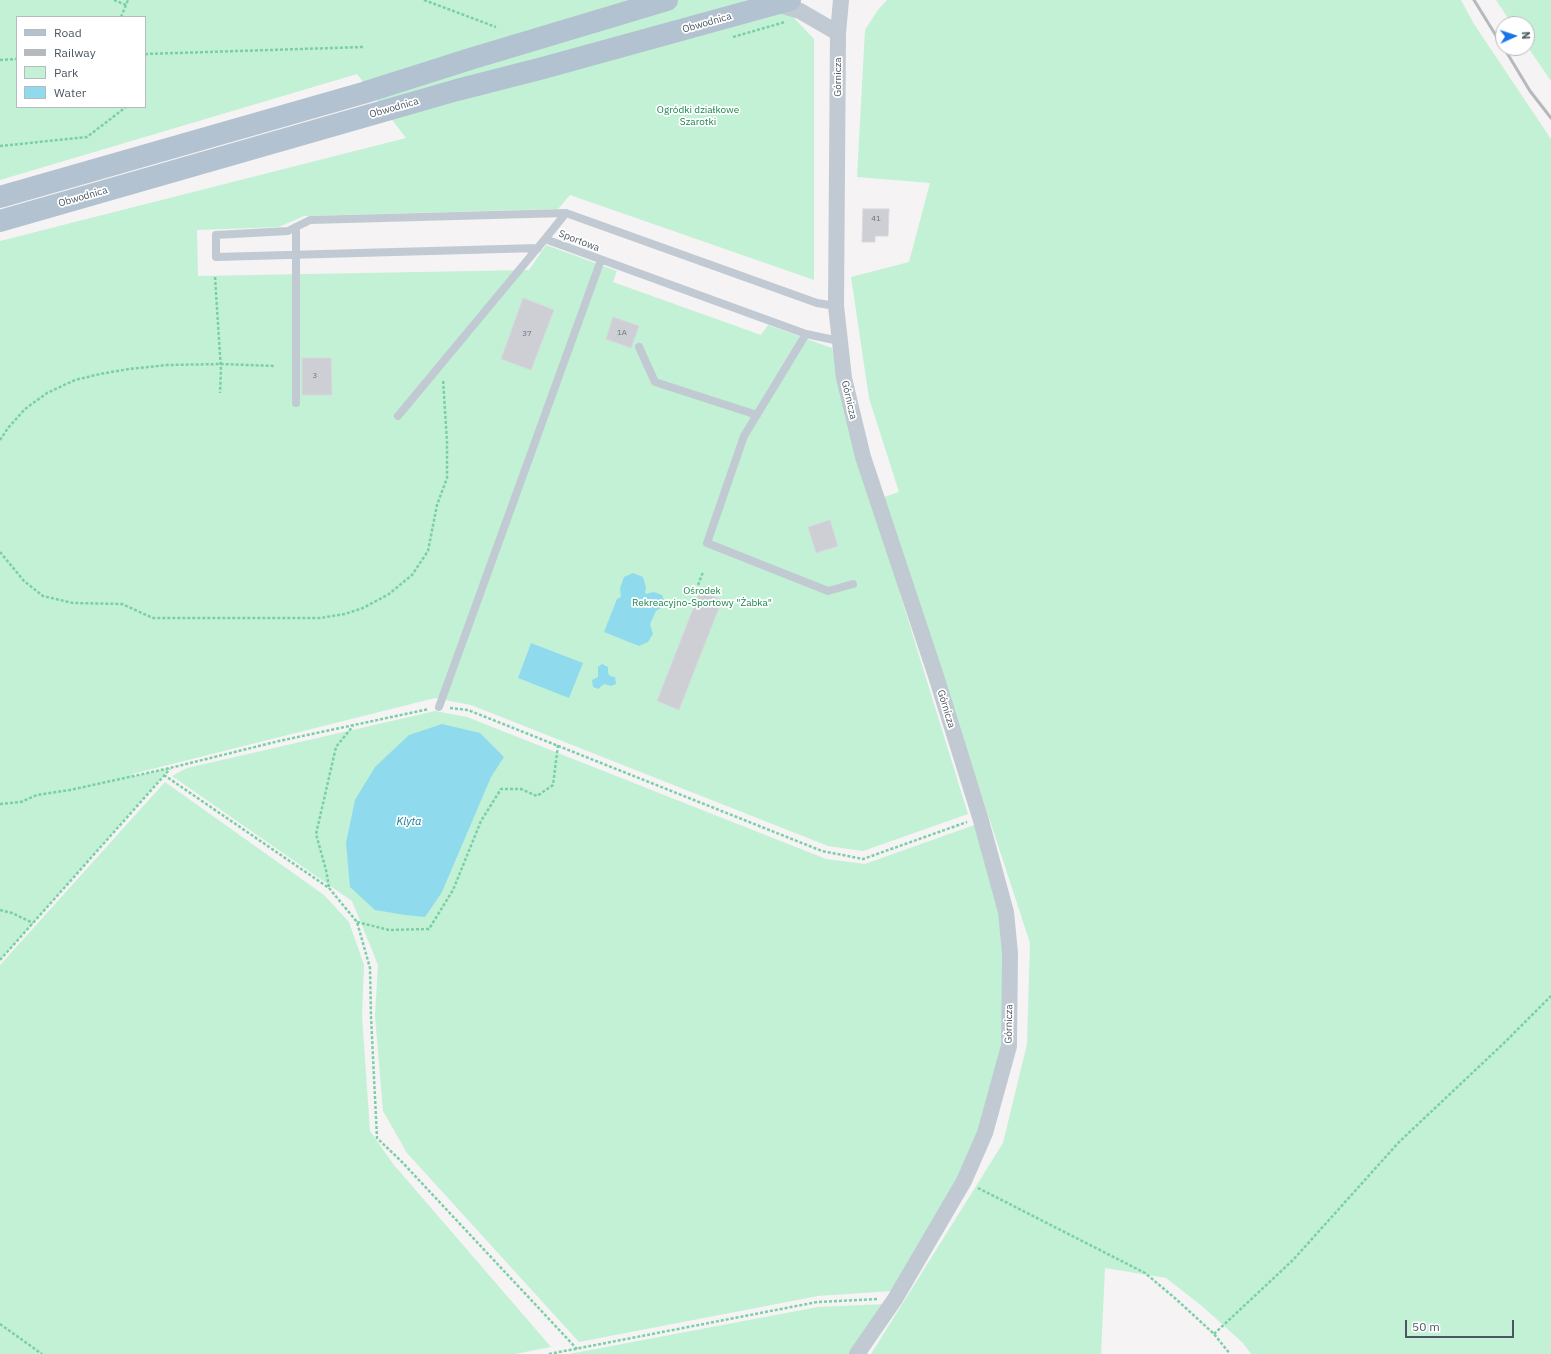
<!DOCTYPE html>
<html>
<head>
<meta charset="utf-8">
<style>
  body { margin:0 }
  #map { position:relative; width:1551px; height:1354px; overflow:hidden; background:#f5f3f3; font-family:"IBM Plex Sans",sans-serif }
  canvas { display:block }
  .legend { position:absolute; left:16px; top:16px; width:130px; height:92px; box-sizing:border-box; background:#fff; border:1px solid #b7bbc0; margin:0; padding:5px 7px; list-style:none; font-size:12px; color:#4a5661 }
  .legend li { display:flex; align-items:center; gap:8px; height:20px }
  .legend b { width:20px; border:1px solid #b7bbc0 }
  .north { position:absolute; left:1495px; top:16px; width:40px; height:40px; box-sizing:border-box; background:#fff; border:1px solid #b7bbc0; border-radius:50%; rotate:87deg; font-size:11px; font-weight:700; line-height:16px; text-align:center; color:#4a5661 }
  .north::after { content:''; display:block; margin:auto; width:14px; height:18px; background:#1a73e8; clip-path:polygon(50% 0,100% 100%,50% 72%,0 100%) }
  .scale { position:absolute; left:1405px; top:1320px; width:109px; height:18px; box-sizing:border-box; border:2px solid #4a5661; border-top:0; padding-left:5px; font-size:12px; line-height:14px; white-space:nowrap; color:#4a5661; -webkit-text-stroke:3px #fff; paint-order:stroke }
</style>
</head>
<body>
<div id="map">
<canvas width="1551" height="1354"></canvas>
<ul class="legend">
<li><b style="height:5px;background:#b3c2d1"></b>Road</li>
<li><b style="height:5px;background:#b5b8bd"></b>Railway</li>
<li><b style="height:11px;background:#c3f1d5"></b>Park</li>
<li><b style="height:11px;background:#90daee"></b>Water</li>
</ul>
<div class="north">N</div>
<div class="scale">50 m</div>
</div>
<script>
const c = document.querySelector('canvas').getContext('2d');
c.lineJoin = 'round';
function fillPath(path, color) {
  c.fillStyle = color;
  c.fill(path, 'evenodd');
}
function shape(rows) {
  const path = new Path2D();
  for (const r of rows) {
    path.moveTo(r[0], r[1]);
    for (let i = 2; i < r.length; i += 2) path.lineTo(r[i], r[i + 1]);
  }
  return path;
}
function trace(path, color, width, dash) {
  c.strokeStyle = color;
  c.lineWidth = width;
  c.lineCap = dash ? 'butt' : 'round';
  c.setLineDash(dash || []);
  c.stroke(path);
}
function label(font, color, halo, rows, align = 'center') {
  c.font = font + ' "IBM Plex Sans",sans-serif';
  c.lineWidth = 3.5;
  c.setLineDash([]);
  c.textBaseline = 'middle';
  c.strokeStyle = halo;
  c.fillStyle = color;
  for (const [text, x, y, turn = 0] of rows) {
    c.save();
    c.translate(x, y);
    c.rotate((+turn || 0) * Math.PI / 180);
    c.textAlign = isNaN(turn) ? turn : align;
    if (halo) c.strokeText(text, 0, 0);
    c.fillText(text, 0, 0);
    c.restore();
  }
}
const green = shape([
  [0,0,777,0,814,39,814,280,570,195,558,209,304,216,279,227,197,230,198,276,529,270,546,245,617,271,613,282,761,335,768,325,832,348,859,461,968,814,863,851,828,846,471,705,435,698,132,774,131,777,170,768,0,960,0,241,406,138,357,74,0,180],
  [17,17,145,17,145,107,17,107],
  [887,0,1461,0,1474,24,1551,139,1551,1354,1251,1354,1243,1343,1202,1306,1166,1278,1105,1268,1101,1354,871,1354,1003,1143,1027,1044,1030,943,884,497,899,492,869,398,851,277,909,262,930,183,857,177,865,30,877,11],
  [1496,0,1551,0,1551,81,1527,46,1527,24,1512,24],
  [435,711,467,717,826,859,865,864,977,824,1013,945,1010,1042,987,1136,892,1291,818,1296,579,1342,407,1153,383,1111,375,1016,378,965,352,901,172,776,187,768],
  [165,782,324,895,349,922,364,965,362,1016,370,1131,394,1165,551,1347,515,1354,0,1354,0,965],
  [885,1304,850,1354,569,1354,818,1307]
]);
const water = shape([
  [633,573,643,577,646,588,645,594,654,592,662,595,665,603,661,608,656,611,650,624,653,634,648,642,639,646,604,632,617,599,621,597,620,588,624,577],
  [531,643,583,663,569,698,518,678],
  [602,664,608,667,608,673,610,676,615,677,616,684,611,686,604,684,598,689,593,687,592,680,598,677,598,667],
  [442,724,480,733,504,757,491,777,442,892,425,917,405,915,375,910,350,887,346,843,355,800,375,767,409,735]
]);
const building = shape([
  [863,209,889,209,888,236,875,236,875,242,862,242,863,209],
  [523,298,554,310,531,370,501,359,523,298],
  [613,317,639,326,631,348,606,339,613,317],
  [302,358,331,358,332,395,302,395,302,358],
  [830,520,838,546,816,553,808,527,830,520],
  [700,591,722,600,679,710,657,701,700,591]
]);
const path = shape([
  [114,0,126,5],
  [424,0,496,27],
  [121,17,128,0],
  [733,37,785,22],
  [145,54,363,47],
  [0,60,17,59],
  [0,146,87,137,126,107],
  [215,277,221,370,220,393],
  [0,440,8,428,25,409,47,393,75,380,100,374,129,369,167,365,221,364,275,366],
  [0,552,24,581,43,596,73,603,122,604,153,618,320,618,345,614,363,608,389,594,412,575,428,551,437,505,447,478,447,442,443,379],
  [698,585,703,572],
  [450,708,468,710,822,851,863,859,967,822],
  [164,775,329,888,357,922,370,968,371,1016,377,1138,402,1162,577,1349],
  [0,804,21,802,37,795,70,790,170,768,279,741,429,709],
  [329,887,326,870,316,834,336,747,353,726],
  [0,910,12,913,33,923],
  [357,922,389,930,429,929,453,890,481,821,501,789,521,789,537,796,553,785,558,745],
  [0,960,170,769],
  [978,1188,1145,1273,1176,1299,1214,1334,1230,1354],
  [0,1324,42,1354],
  [1214,1334,1293,1260,1399,1142,1504,1043,1551,996],
  [549,1354,817,1302,877,1299]
]);
const service = shape([
  [538,248,216,257,216,235,288,231,310,220,566,213],
  [836,306,817,303,566,213,545,239,806,334,839,341],
  [806,334,744,436,707,543,828,591,853,584],
  [639,347,655,382,757,415],
  [296,403,296,227],
  [398,416,545,239],
  [439,707,601,260]
]);
const minor = shape([
  [841,0,838,33,836,306,844,378,863,457,935,673,980,817,1006,912,1010,953,1009,1046,985,1133,964,1181,895,1299,857,1354],
  [777,4,800,11,838,33]
]);
const primary = shape([
  [0,197,363,93,470,59,667,0],
  [0,221,457,90,543,68,790,0]
]);
const rail = shape([
  [1474,0,1503,47],
  [1504,48,1530,91,1551,118]
]);
const numberNames = [
  ["41",876,219],
  ["1A",622,333],
  ["37",527,334],
  ["3",315,376]
];
const streetNames = [
  ["Obwodnica",707,23,-16],
  ["Górnicza",838,77,-90],
  ["Obwodnica",394,108,-16],
  ["Obwodnica",83,197,-16],
  ["Sportowa",579,241,21],
  ["Górnicza",849,400,77],
  ["Górnicza",946,709,73],
  ["Górnicza",1009,1024,-89]
];
const parkNames = [
  ["Ogródki działkowe",698,110],
  ["Szarotki",698,122],
  ["Ośrodek",702,591],
  ["Rekreacyjno-Sportowy \"Żabka\"",702,603]
];
const waterNames = [
  ["Klyta",409,822]
];
fillPath(green, '#c3f1d5');
fillPath(water, '#90daee');
fillPath(building, '#cdcfd5');
trace(building, '#d7d9de', 1);
trace(path, '#7ad0a6', 2.5, [3, 2]);
trace(service, '#c1cad2', 8);
trace(minor, '#c1cad2', 16);
trace(primary, '#b3c2d1', 22);
trace(rail, '#b5b8bd', 3);
label('8px', '#6b747e', null, numberNames);
label('10px', '#4a5661', '#fff', streetNames);
label('10px', '#17864f', '#fff', parkNames);
label('italic 11px', '#0c7c9b', '#fff', waterNames);
</script>
</body>
</html>
